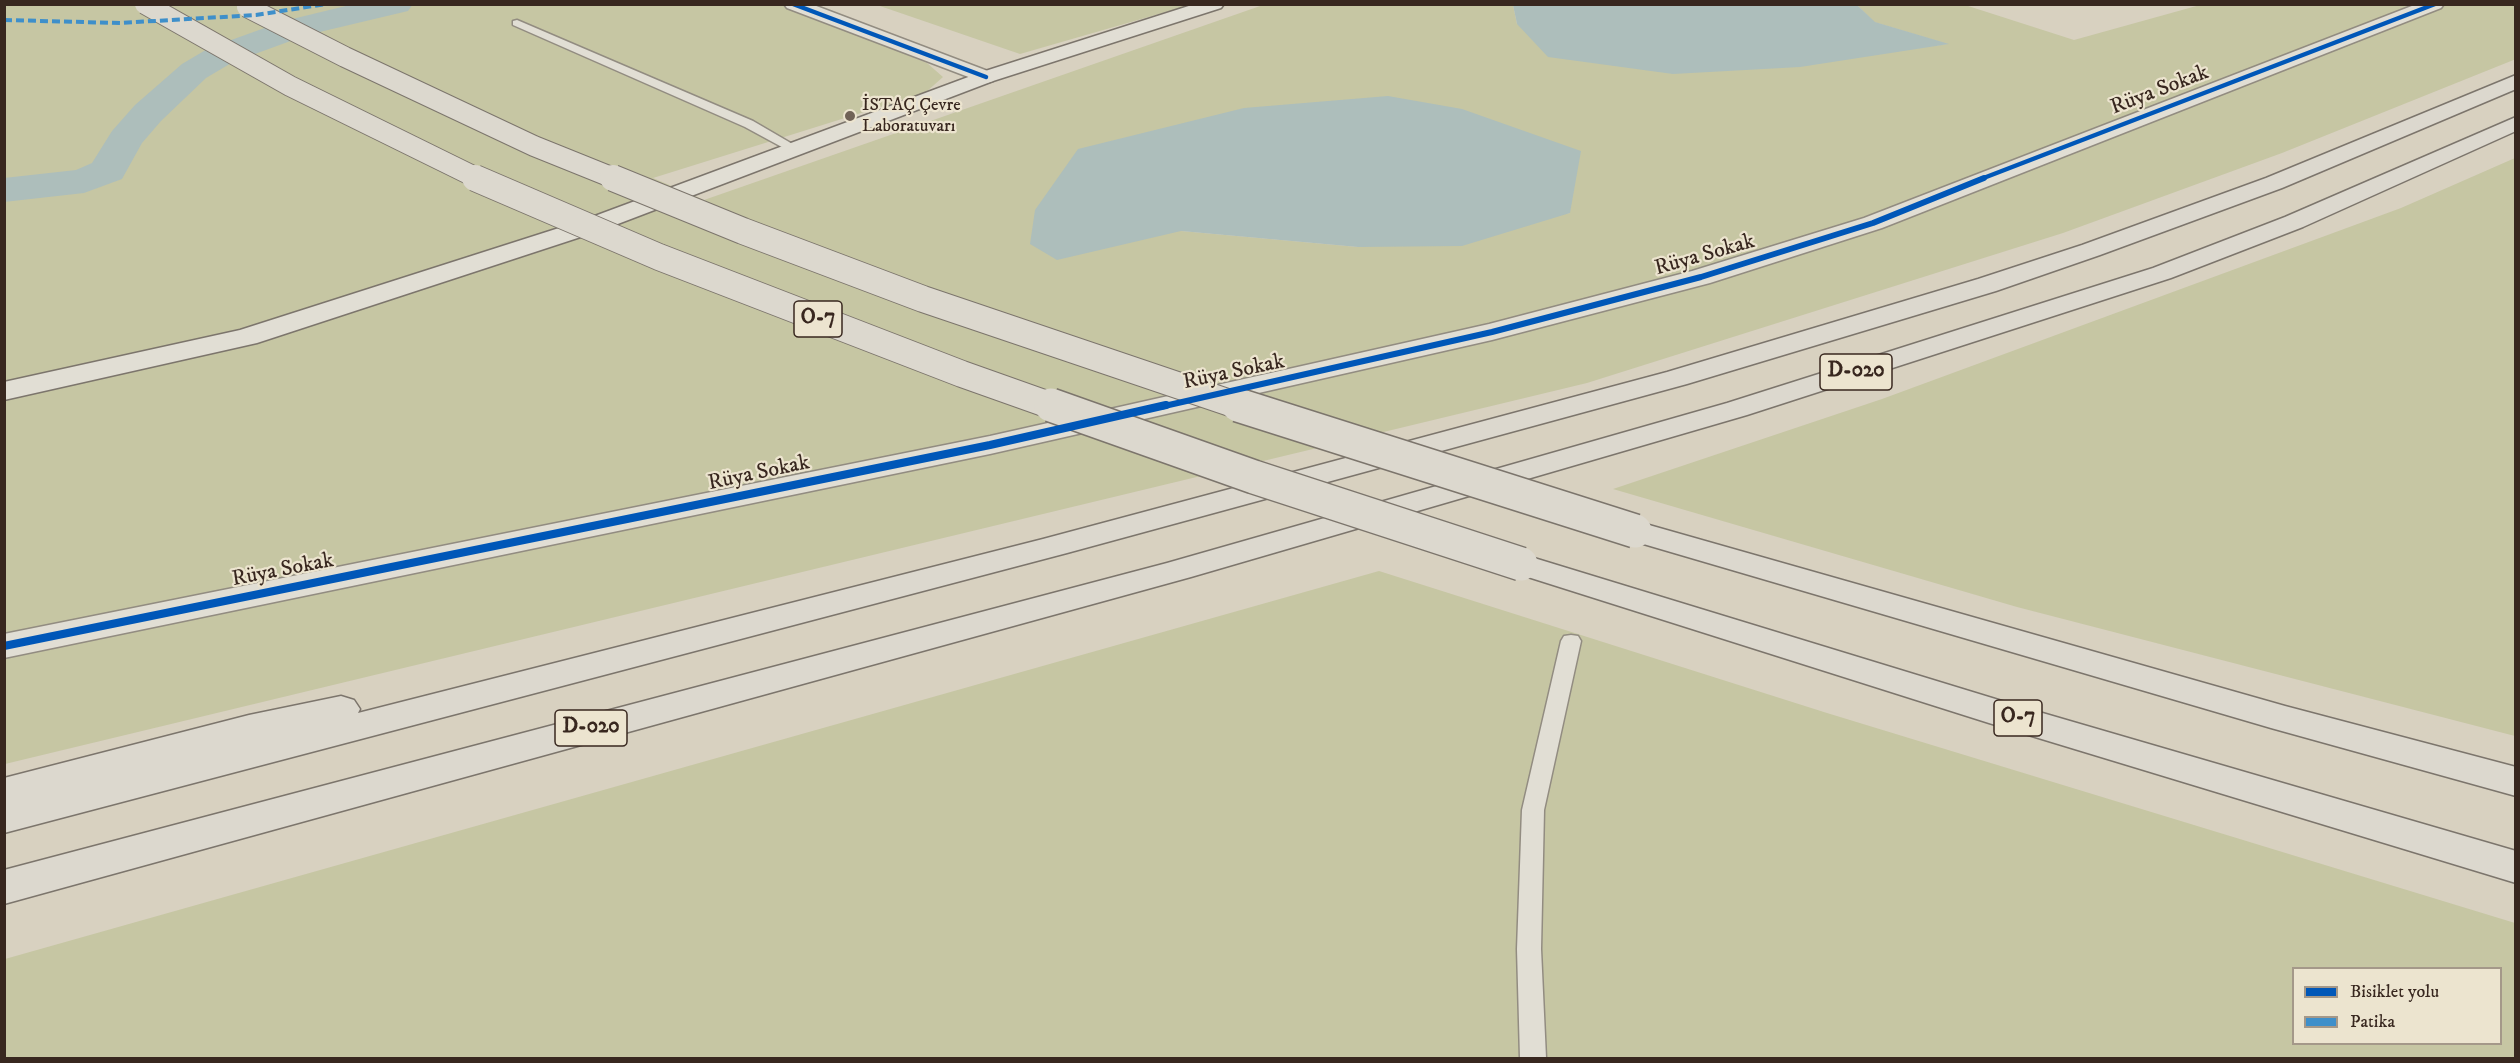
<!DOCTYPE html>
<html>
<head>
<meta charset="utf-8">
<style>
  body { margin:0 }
  #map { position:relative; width:2520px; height:1063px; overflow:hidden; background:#d8d1c0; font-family:"IM FELL DW Pica",serif }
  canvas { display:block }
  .frame { position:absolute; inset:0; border:6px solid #38271f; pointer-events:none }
  .legend { position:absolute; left:2292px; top:967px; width:210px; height:78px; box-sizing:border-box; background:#ece4cf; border:2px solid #a49889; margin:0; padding:8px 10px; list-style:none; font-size:18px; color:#38271f }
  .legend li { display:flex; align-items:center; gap:12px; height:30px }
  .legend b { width:30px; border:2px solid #a49889 }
</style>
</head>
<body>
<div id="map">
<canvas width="2520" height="1063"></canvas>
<div class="frame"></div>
<ul class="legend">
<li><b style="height:8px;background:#0057b8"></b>Bisiklet yolu</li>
<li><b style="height:8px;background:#3e8fca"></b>Patika</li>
</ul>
</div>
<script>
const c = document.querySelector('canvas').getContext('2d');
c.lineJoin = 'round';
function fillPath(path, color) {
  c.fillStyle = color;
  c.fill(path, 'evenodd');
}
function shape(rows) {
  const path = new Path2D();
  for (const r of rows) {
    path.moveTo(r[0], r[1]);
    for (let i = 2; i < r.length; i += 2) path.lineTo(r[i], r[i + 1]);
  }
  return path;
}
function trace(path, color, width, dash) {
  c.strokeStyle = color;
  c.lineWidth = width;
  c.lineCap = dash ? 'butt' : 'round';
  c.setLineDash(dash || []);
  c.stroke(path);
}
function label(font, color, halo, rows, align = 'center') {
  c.font = font + ' "IM FELL DW Pica",serif';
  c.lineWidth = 4.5;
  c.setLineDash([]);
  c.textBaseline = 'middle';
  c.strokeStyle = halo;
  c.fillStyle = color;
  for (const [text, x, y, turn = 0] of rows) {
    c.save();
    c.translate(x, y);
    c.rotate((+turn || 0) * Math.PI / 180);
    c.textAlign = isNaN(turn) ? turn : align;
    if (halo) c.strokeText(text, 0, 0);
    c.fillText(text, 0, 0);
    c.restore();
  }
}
const green = shape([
  [2222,4,2515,4,2516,59,2282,153,2063,233,1587,383,5,764,4,5,785,5,927,63,943,77,925,93,653,178,704,200,1263,5,1513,5,1517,24,1897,51,1947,44,1874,22,1857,5,1965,5,2074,40,2200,5],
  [1570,213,1358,247,1181,231],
  [877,5,1190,5,1020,54],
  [2515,158,2515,736,2017,607,1613,489,1882,399,2401,208],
  [1379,571,1827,713,2515,923,2515,1058,5,1058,5,959],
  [2294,968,2500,968,2500,1044,2294,1044]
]);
const water = shape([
  [1513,5,1857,5,1875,22,1949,44,1800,67,1673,74,1548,57,1517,24],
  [1388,96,1462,109,1581,151,1570,213,1462,246,1358,247,1181,231,1057,260,1030,244,1035,210,1078,149,1244,108]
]);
const river = shape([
  [354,4,413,4,408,11,307,35,233,62,206,78,161,121,142,143,122,179,84,193,4,202,4,178,76,170,92,163,112,131,135,105,182,64,209,48,284,21,354,4]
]);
const lane = shape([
  [517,20,753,121,801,149,799,152,791,152,745,127,513,25,513,21,517,20],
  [1571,635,1578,636,1581,641,1544,810,1541,949,1546,1058,1520,1058,1517,949,1522,810,1561,641,1564,636,1571,635]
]);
const street = shape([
  [784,4,811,4,993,73,996,77,993,81,986,83,979,81,787,8,784,4],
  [2417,4,2444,4,2441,8,1882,228,1710,283,1492,340,990,454,4,658,4,634,990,436,1489,324,1692,271,1864,218,2417,4]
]);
const secondary = shape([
  [1195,4,1224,4,1221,8,993,81,602,230,257,343,4,400,4,382,240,330,584,220,979,73,1195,4]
]);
const highway = shape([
  [2516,75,2516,89,2282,188,2100,255,1996,291,1687,384,1067,553,4,833,4,778,249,715,341,696,354,700,360,709,358,713,1043,539,1667,372,1978,279,2082,245,2266,178,2516,75],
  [2516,117,2516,131,2303,227,2171,278,1747,415,1191,577,4,904,4,870,1167,563,1727,403,2153,268,2285,217,2516,117],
  [1635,521,2285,706,2516,767,2516,796,2271,728,1623,538,1619,531,1623,524,1635,521],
  [1521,554,2015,705,2516,851,2516,883,1989,723,1509,571,1504,564,1509,557,1521,554]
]);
const highwayBridgeFar2 = shape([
  [145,4,290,86,479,179],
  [247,7,345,57,534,146,616,179]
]);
const highwayBridgeFar1 = shape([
  [475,178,659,257,962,374,1055,407],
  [613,178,743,231,923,299,1242,407]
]);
const highwayBridge = shape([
  [1051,405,1254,477,1521,564],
  [1238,405,1635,531]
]);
const quiet = shape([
  [4,20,120,23,256,15,326,4]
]);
const cyclewayFar2 = shape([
  [793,4,986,77],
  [1981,179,2435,4]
]);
const cyclewayFar1 = shape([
  [1160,407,1492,332,1701,277,1873,223,1984,178]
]);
const cycleway = shape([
  [4,646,990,445,1166,405]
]);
const markers = [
  [850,116,6,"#706257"]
];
const farPoinames = [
  ["İSTAÇ Çevre",862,106],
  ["Laboratuvarı",862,127]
];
const shields = [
  [818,319,48],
  [1856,372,72],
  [2018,718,48],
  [591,728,72]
];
const shieldNames = [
  ["O-7",818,319],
  ["D-020",1856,372],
  ["O-7",2018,718],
  ["D-020",591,728]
];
const streetNames = [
  ["Rüya Sokak",2160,91,-21],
  ["Rüya Sokak",1705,256,-16],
  ["Rüya Sokak",1234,373,-12],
  ["Rüya Sokak",759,474,-12],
  ["Rüya Sokak",283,571,-11]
];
fillPath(green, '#c6c6a3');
fillPath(water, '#adbebb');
fillPath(river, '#adbebb');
trace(lane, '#928c81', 3);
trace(street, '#928c81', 3);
trace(secondary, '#7c756c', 3);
trace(highway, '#7c756c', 3);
fillPath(lane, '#e1ded4');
fillPath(street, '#e1ded4');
fillPath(secondary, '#e1ded4');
fillPath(highway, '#dcd8ce');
trace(highwayBridgeFar2, '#7c756c', 22, []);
trace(highwayBridgeFar1, '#7c756c', 28, []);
trace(highwayBridge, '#7c756c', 36, []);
trace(highwayBridgeFar2, '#dcd8ce', 20);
trace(highwayBridgeFar1, '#dcd8ce', 26);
trace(highwayBridge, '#dcd8ce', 33);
trace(quiet, '#3e8fca', 4, [8, 4]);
trace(cyclewayFar2, '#0057b8', 4.5);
trace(cyclewayFar1, '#0057b8', 6);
trace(cycleway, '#0057b8', 8);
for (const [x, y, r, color] of markers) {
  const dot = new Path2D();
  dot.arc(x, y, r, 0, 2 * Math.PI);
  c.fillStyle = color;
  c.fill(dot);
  trace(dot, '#ece4cf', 2);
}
label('18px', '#38271f', '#ece4cf', farPoinames, 'left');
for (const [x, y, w] of shields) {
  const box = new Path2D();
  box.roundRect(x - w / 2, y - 18, w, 36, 4.5);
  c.fillStyle = '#ece4cf';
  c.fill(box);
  trace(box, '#38271f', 1.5);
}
label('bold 21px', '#38271f', null, shieldNames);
label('22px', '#38271f', '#ece4cf', streetNames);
</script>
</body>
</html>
